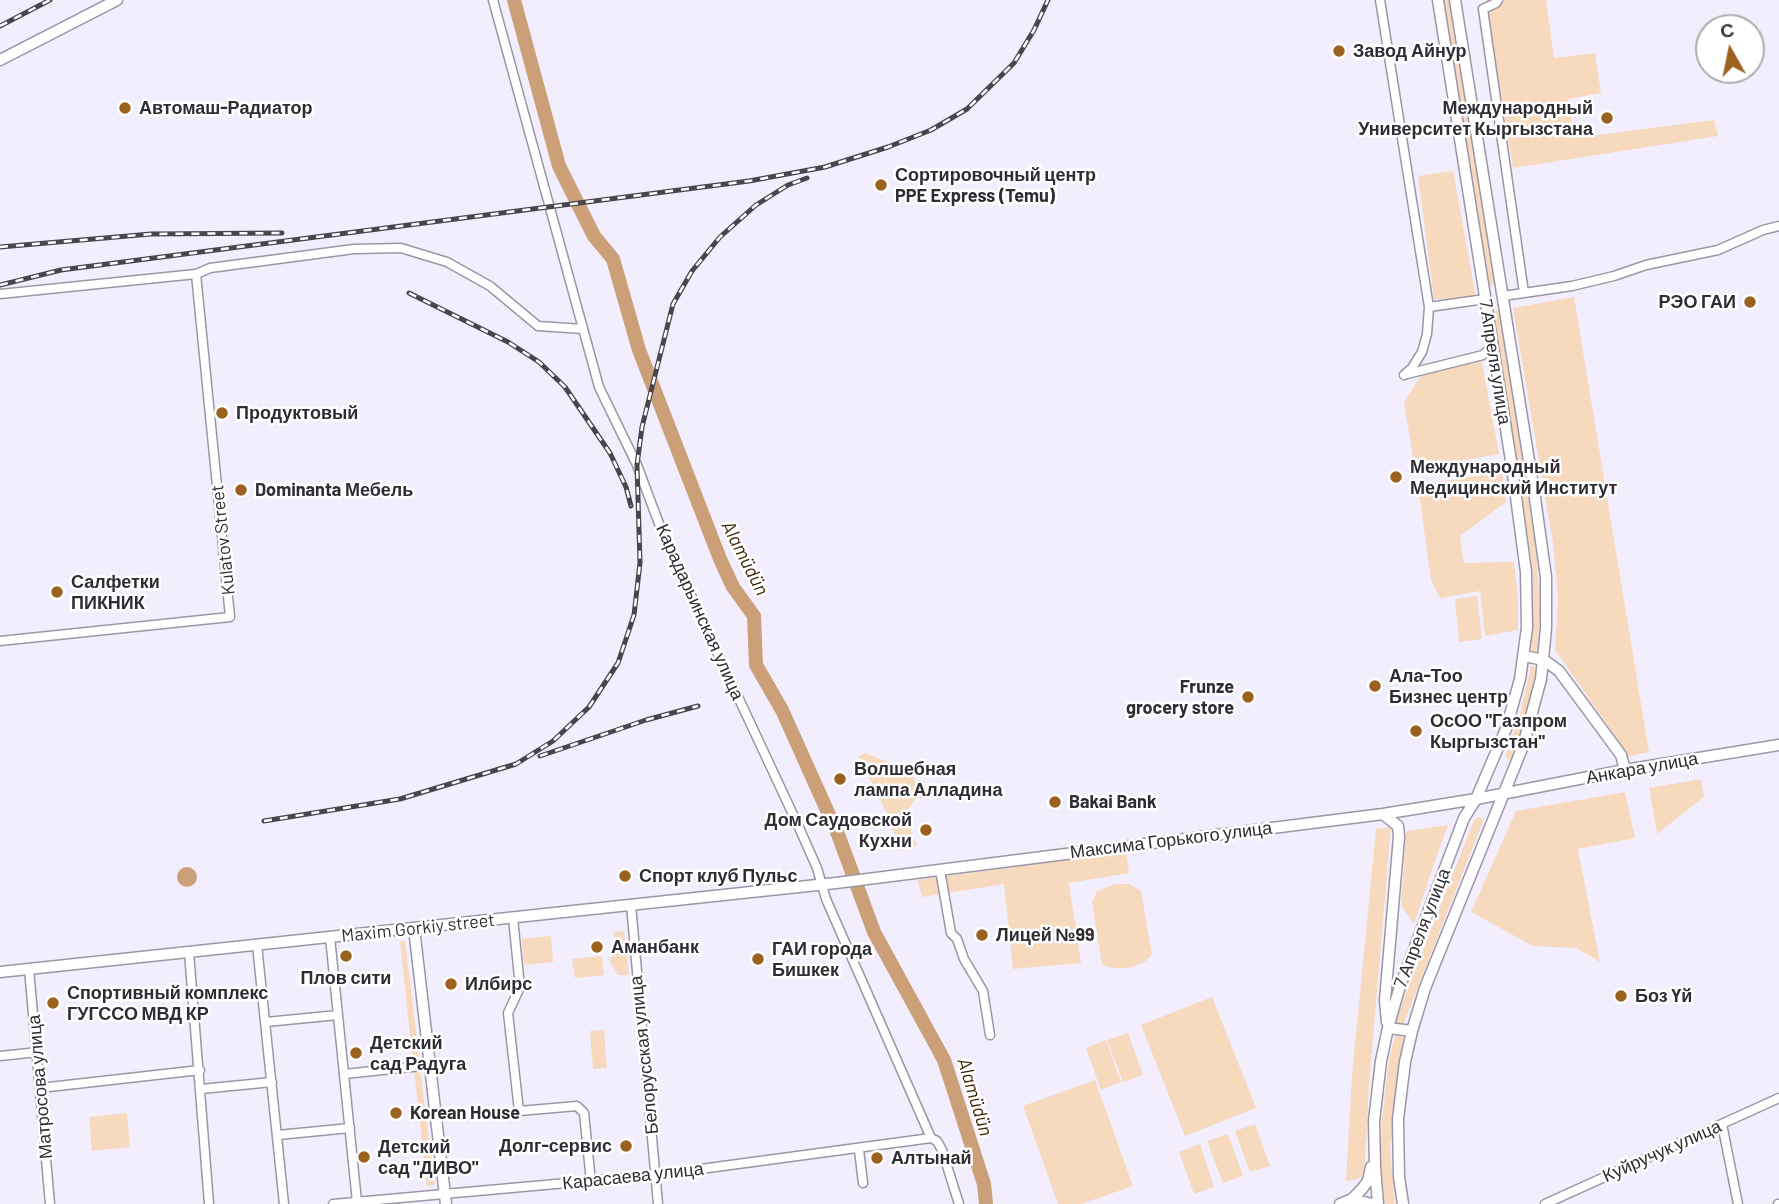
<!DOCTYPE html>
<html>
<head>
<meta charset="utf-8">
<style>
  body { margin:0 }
  #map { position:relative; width:1779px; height:1204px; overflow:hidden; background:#f3eefe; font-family:Barlow,sans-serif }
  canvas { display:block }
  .north { position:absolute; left:1695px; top:14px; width:70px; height:70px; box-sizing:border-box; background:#fff; border:2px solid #acabad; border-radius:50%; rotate:351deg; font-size:19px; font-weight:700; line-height:28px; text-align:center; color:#2f2d33 }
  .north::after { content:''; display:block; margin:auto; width:24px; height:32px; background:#9b611f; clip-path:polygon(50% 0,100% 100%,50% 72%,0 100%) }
</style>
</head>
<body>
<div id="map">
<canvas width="1779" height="1204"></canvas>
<div class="north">С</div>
</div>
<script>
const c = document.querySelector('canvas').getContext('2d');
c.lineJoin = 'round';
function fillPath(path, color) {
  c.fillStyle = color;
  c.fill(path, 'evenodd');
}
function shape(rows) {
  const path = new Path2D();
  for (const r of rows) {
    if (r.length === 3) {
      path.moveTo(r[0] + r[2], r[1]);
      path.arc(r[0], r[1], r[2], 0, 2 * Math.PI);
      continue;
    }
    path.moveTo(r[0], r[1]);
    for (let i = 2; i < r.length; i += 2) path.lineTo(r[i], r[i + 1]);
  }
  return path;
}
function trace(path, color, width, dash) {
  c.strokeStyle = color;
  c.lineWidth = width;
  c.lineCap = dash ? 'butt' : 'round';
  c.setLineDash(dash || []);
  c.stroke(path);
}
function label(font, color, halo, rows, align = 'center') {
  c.font = font + ' Barlow,sans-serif';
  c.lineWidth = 5;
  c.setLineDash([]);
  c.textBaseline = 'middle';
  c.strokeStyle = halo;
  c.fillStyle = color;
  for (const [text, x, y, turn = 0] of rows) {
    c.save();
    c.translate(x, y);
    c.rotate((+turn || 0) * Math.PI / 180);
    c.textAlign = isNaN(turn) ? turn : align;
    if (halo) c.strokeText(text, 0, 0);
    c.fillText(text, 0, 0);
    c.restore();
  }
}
const green = shape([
  [1443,0,1450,0,1495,285,1489,286],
  [1486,0,1546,0,1554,58,1595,53,1601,93,1568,99,1574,138,1714,120,1718,136,1513,168],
  [1453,171,1476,298,1434,299,1418,176],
  [1574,297,1649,752,1629,756,1555,650,1558,597,1553,543,1513,308],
  [1499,310,1536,548,1540,609,1537,652,1535,653,1532,652,1533,572,1493,311],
  [1481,358,1499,454,1415,469,1404,402,1424,371],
  [1502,472,1506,502,1460,536,1464,563,1514,562,1518,595,1518,630,1485,636,1480,591,1440,598,1431,580,1418,485],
  [1477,596,1482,639,1459,642,1455,599],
  [1531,666,1534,666,1536,673,1527,712,1512,758,1508,760,1505,756,1520,714],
  [864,753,913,771,917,797,904,815,917,845,900,851,888,816,859,757],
  [1701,779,1704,797,1657,834,1649,788],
  [1625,792,1635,838,1578,849,1600,962,1576,948,1533,946,1471,912,1516,811],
  [1479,817,1484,819,1403,1025,1395,1022,1474,820],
  [1448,825,1428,881,1414,924,1401,905,1406,831],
  [1391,827,1369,1084,1364,1178,1346,1181,1352,1075,1376,829],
  [1126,852,1129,873,1069,883,1081,963,1013,969,1004,884,922,897,918,880],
  [1115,884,1129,884,1141,891,1152,955,1143,963,1129,968,1114,968,1102,965,1092,902,1097,891],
  [624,931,629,975,618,975,609,960,616,953,614,932],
  [551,936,553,962,524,965,522,939],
  [400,941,405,941,420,1063,413,1064],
  [602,956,604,975,575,978,572,959],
  [1212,997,1256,1108,1185,1136,1141,1025],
  [604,1030,607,1068,593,1069,590,1031],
  [1128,1033,1143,1075,1123,1082,1107,1040],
  [1400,1034,1403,1038,1390,1149,1395,1204,1385,1204,1380,1157,1382,1120,1389,1059,1395,1036],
  [1106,1040,1121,1082,1101,1090,1086,1048],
  [420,1069,435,1185,427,1186,414,1070],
  [1095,1080,1133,1186,1081,1204,1058,1204,1023,1106],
  [127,1113,130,1147,92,1151,89,1117],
  [1255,1124,1270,1166,1250,1172,1235,1131],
  [1228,1134,1243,1176,1223,1183,1207,1141],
  [1200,1144,1214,1187,1194,1194,1179,1152]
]);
const water = shape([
  [187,877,10]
]);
const river = shape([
  [514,0,559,166,594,236,613,259,639,350,720,559,733,587,754,616,756,665,782,710,839,837,874,932,944,1060,984,1184,986,1204]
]);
const minor = shape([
  [493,0,599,387,637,465,661,529,710,637,797,823,817,868,826,899,931,1138,937,1141,942,1150,959,1204],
  [1380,0,1429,307,1427,334,1422,352,1412,368,1404,375],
  [1498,0,1496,3,1483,9,1524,293],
  [0,294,196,274,210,268,354,249,401,248,447,262,490,286,538,326,583,329],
  [1503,296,1572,286,1614,276,1646,265,1718,250,1763,230,1779,226],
  [1429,307,1485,299],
  [1407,374,1483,355,1493,346],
  [0,641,230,617,196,274],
  [940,870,951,933,957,939,964,959,983,991,990,1035],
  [631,905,658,1204],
  [513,918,520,987,508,1013,519,1111,577,1106,584,1113,591,1182],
  [330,937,357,1202],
  [257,945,284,1204],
  [189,952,209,1204],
  [29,969,50,1204],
  [266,1022,338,1015],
  [0,1056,38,1052],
  [344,1074,431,1065],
  [40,1088,200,1070],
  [201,1089,272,1082],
  [1722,1124,1738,1204],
  [278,1135,350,1128],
  [859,1150,863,1183],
  [333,1204,656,1175,931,1138],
  [1545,1204,1779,1098],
  [1778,1204,1779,1204]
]);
const major = shape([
  [0,60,117,0],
  [1524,656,1544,660,1559,671,1621,755,1625,770],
  [1383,814,1398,826,1399,837,1385,1000,1387,1022],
  [414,928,446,1204],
  [0,972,836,883,1383,814,1476,799,1625,770,1779,745],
  [1388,1028,1412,1031],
  [1352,1199,1372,1204],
  [1340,1204,1352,1199,1362,1189,1368,1181,1371,1167],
  [1378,1204,1375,1167,1374,1121,1381,1061,1388,1028,1400,986,1464,818,1476,799,1506,729,1520,679,1527,628,1526,572,1512,467,1438,0],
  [1403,1204,1399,1177,1398,1119,1405,1062,1412,1031,1425,988,1523,746,1541,679,1546,628,1546,577,1535,498,1455,0]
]);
const rail = shape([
  [0,26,50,0],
  [0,247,151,234,282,233],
  [0,285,61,270,749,181,825,167,888,147,931,130,967,109,1014,63,1034,30,1048,0],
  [409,293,508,342,539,362,565,387,610,453,626,487,631,506],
  [540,756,646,720,698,706],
  [264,821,400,799,516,764,553,741,589,707,618,663,634,615,640,563,637,465,642,427,673,304,692,271,720,237,756,205,788,185,807,178]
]);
const markers = [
  [1339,51,7,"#9b611f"],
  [125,108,7,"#9b611f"],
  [1607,118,7,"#9b611f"],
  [881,185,7,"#9b611f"],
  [1750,302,7,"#9b611f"],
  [222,413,7,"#9b611f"],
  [1396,477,7,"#9b611f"],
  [241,490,7,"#9b611f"],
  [57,592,7,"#9b611f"],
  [1375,686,7,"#9b611f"],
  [1248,697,7,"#9b611f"],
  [1416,731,7,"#9b611f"],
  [840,779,7,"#9b611f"],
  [1055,802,7,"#9b611f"],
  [926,830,7,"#9b611f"],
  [625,876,7,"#9b611f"],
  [982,935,7,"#9b611f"],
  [597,947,7,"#9b611f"],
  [346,956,7,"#9b611f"],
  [758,959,7,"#9b611f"],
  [451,984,7,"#9b611f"],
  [1621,996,7,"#9b611f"],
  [53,1003,7,"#9b611f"],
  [356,1053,7,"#9b611f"],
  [396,1113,7,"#9b611f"],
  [626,1146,7,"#9b611f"],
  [364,1157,7,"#9b611f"],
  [877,1158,7,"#9b611f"]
];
const poiNames = [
  ["Завод Айнур",1353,51],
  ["Автомаш-Радиатор",139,108],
  ["Международный",1593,108,"right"],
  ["Университет Кыргызстана",1593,129,"right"],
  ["Сортировочный центр",895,175],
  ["PPE Express (Temu)",895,196],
  ["РЭО ГАИ",1736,302,"right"],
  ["Продуктовый",236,413],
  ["Международный",1410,467],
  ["Медицинский Институт",1410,488],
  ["Dominanta Мебель",255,490],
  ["Салфетки",71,582],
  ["ПИКНИК",71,603],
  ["Ала-Тоо",1389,676],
  ["Бизнес центр",1389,697],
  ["Frunze",1234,687,"right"],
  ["grocery store",1234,708,"right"],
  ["ОсОО \"Газпром",1430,721],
  ["Кыргызстан\"",1430,742],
  ["Волшебная",854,769],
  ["лампа Алладина",854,790],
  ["Bakai Bank",1069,802],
  ["Дом Саудовской",912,820,"right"],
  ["Кухни",912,841,"right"],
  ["Спорт клуб Пульс",639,876],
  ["Лицей №99",996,935],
  ["Аманбанк",611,947],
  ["ГАИ города",772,949],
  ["Бишкек",772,970],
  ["Плов сити",346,978,"center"],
  ["Илбирс",465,984],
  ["Спортивный комплекс",67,993],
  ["ГУГССО МВД КР",67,1014],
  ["Боз Үй",1635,996],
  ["Детский",370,1043],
  ["сад Радуга",370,1064],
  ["Korean House",410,1113],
  ["Долг-сервис",612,1146,"right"],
  ["Детский",378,1147],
  ["сад \"ДИВО\"",378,1168],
  ["Алтынай",891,1158]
];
const streetNames = [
  ["7 Апреля улица",1495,362,81],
  ["Kulatov Street",223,540,-96],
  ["Карадарьинская улица",700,612,66],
  ["Анкара улица",1642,768,-10],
  ["Максима Горького улица",1171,840,-7],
  ["Maxim Gorkiy street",418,928,-6],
  ["7 Апреля улица",1422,928,-69],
  ["Белорусская улица",644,1055,-96],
  ["Матросова улица",40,1087,-95],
  ["Куйручук улица",1662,1151,-24],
  ["Карасаева улица",633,1176,-6]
];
const waterNames = [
  ["Alamüdün",745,558,63],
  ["Alamüdün",975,1097,73]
];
fillPath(green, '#f7d9be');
fillPath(water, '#cba078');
trace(river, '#cba078', 14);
trace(minor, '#9b96a5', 11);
trace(major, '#9b96a5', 13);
trace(minor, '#fff', 8);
trace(major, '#fff', 10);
trace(rail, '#48464d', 5);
trace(rail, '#fff', 2.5, [8]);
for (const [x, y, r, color] of markers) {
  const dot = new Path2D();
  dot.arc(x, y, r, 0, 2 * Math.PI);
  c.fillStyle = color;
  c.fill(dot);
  trace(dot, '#fff', 2.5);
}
label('bold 18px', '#2f2d33', '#fff', poiNames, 'left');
label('18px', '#2f2d33', '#fff', streetNames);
label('italic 19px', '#402302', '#fff', waterNames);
</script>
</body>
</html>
